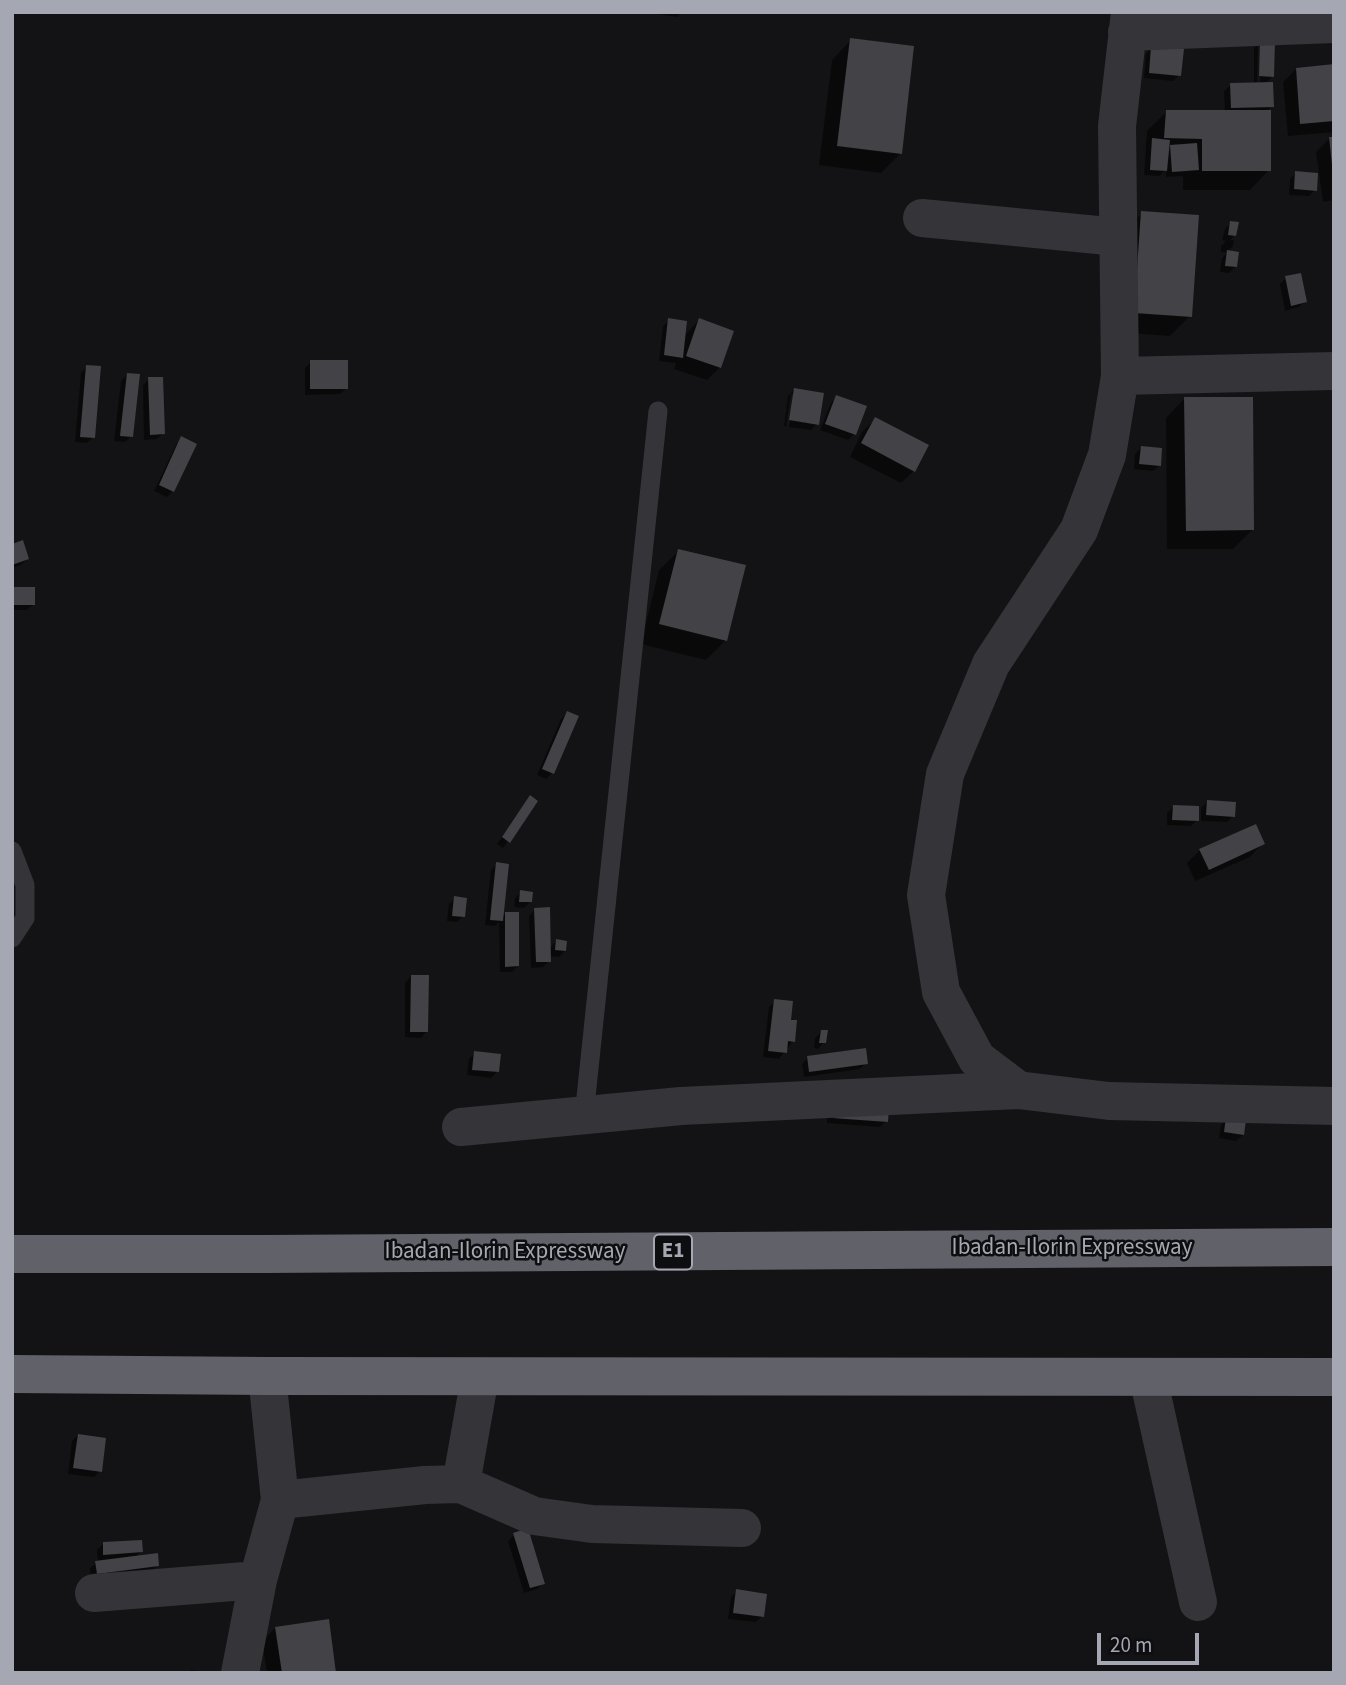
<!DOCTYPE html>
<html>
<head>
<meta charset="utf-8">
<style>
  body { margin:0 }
  #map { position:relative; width:1346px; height:1685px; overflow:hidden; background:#131214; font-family:"Source Sans 3",sans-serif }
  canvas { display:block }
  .frame { position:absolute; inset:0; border:14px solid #a5a7b3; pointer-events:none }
  .scale { position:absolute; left:1097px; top:1633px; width:102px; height:32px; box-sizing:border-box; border:4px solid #a5a7b3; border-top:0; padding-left:9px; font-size:21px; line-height:24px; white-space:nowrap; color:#a5a7b3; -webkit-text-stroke:5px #0e0d0f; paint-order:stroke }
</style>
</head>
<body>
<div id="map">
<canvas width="1346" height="1685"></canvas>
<div class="frame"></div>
<div class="scale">20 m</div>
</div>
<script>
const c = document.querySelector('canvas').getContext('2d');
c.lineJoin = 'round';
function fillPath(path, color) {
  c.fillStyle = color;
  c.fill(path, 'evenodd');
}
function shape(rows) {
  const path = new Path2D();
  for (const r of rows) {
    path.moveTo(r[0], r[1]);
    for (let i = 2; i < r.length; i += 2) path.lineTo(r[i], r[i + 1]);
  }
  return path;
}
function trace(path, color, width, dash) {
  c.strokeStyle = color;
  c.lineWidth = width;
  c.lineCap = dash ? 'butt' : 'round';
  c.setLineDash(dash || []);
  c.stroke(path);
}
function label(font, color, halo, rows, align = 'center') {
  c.font = font + ' "Source Sans 3",sans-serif';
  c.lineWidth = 5;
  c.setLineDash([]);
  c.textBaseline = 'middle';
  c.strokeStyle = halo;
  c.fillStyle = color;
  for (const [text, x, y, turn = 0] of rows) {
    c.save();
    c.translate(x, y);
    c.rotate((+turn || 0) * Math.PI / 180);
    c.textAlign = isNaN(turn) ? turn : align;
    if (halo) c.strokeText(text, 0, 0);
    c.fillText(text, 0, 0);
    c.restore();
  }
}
const shadow = shape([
  [644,12,682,12,677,17],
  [851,40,900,154,881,173,819,165,832,60],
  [1261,42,1273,76,1265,84,1272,106,1266,112,1269,170,1250,190,1183,190,1183,176,1166,177,1166,170,1159,176,1144,175,1147,131,1166,112,1225,112,1224,91,1231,85,1254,84,1254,48],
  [1258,46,1261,46,1260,85,1257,85],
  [1152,47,1179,75,1173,81,1144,78,1146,54],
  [1334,66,1334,132,1288,136,1283,82,1296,69],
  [1329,139,1334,139,1334,200,1323,202,1316,152],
  [1296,173,1315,190,1309,196,1289,195,1290,179],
  [1142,213,1190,316,1170,336,1115,332,1123,233],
  [1231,223,1235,235,1230,240,1234,240,1233,246,1227,252,1236,266,1229,273,1220,272,1222,258,1227,253,1221,252,1221,246,1226,241,1222,240,1225,229],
  [1286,278,1305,301,1299,307,1285,311,1280,284],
  [669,320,684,336,699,320,720,367,707,380,674,369,676,363,659,361,663,326],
  [311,362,347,388,340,394,305,395,305,368],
  [87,367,93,437,87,443,75,442,81,373],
  [127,375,131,436,125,442,114,441,121,381],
  [149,379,163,433,157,439,144,440,143,385],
  [794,390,817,424,811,430,789,427,795,394,791,394,786,426,784,426,788,396],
  [837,397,854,434,848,440,820,430,831,403],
  [1185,398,1252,530,1233,549,1167,549,1166,418],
  [875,419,914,471,901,483,850,457,862,432],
  [182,438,173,491,167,497,154,491,176,445],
  [1141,448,1160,465,1153,471,1134,469,1135,454],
  [12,546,27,559,21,565,12,568],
  [679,551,726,640,706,660,641,644,659,570],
  [12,588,34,604,27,610,12,610],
  [567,713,552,773,546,779,537,775,561,719],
  [530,797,536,801,503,848,497,844],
  [1207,802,1233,816,1227,822,1201,821,1201,808],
  [1173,807,1197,820,1191,826,1167,825,1167,813],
  [1262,844,1250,857,1195,881,1187,863,1200,850],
  [497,864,502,914,517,914,518,966,512,972,500,972,499,922,495,926,485,925,491,870],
  [521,892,530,902,524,908,514,907,515,898],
  [455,898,463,916,457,922,447,921,449,904],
  [535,909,549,949,556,941,565,951,559,957,549,956,549,961,543,967,531,968,529,916],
  [411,976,427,1031,421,1038,405,1037,405,983],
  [775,1001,789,1021,793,1041,779,1059,763,1057,769,1007],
  [821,1032,824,1042,818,1049,814,1048,815,1038],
  [475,1053,497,1072,491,1078,467,1075,469,1059],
  [808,1058,866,1063,860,1069,804,1077,802,1064],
  [827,1111,886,1121,880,1127,827,1123],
  [1227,1119,1243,1135,1236,1141,1219,1138,1221,1125],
  [78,1435,100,1471,94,1477,68,1474,72,1441],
  [514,1535,543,1583,537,1589,524,1593,508,1541],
  [103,1544,141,1551,135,1558,158,1565,151,1571,91,1579,90,1568,98,1562,97,1550],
  [737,1591,762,1616,756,1622,728,1619,731,1597],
  [275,1628,335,1673,267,1673,262,1641],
  [191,1670,209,1672,209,1673,189,1673]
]);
const building = shape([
  [850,38,914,46,902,154,837,146],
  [1260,41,1275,41,1274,77,1259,76],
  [1151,46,1184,49,1181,76,1149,73],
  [1334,64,1334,121,1300,124,1296,68],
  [1273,82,1274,107,1231,108,1230,83],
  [1166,110,1271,110,1271,171,1202,171,1202,139,1164,138],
  [1329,137,1334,137,1334,165,1332,165],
  [1152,138,1170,140,1167,171,1150,170],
  [1197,143,1199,170,1172,172,1170,145],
  [1295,171,1318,173,1317,191,1294,189],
  [1141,211,1199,215,1192,317,1134,313],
  [1230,221,1239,222,1236,236,1228,235],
  [1227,250,1239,252,1237,267,1225,266],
  [1301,273,1307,302,1291,306,1285,276],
  [668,318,687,321,683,358,664,355],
  [699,318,734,331,721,368,686,356],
  [310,360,348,360,348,389,310,389],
  [86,365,101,366,95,438,80,437],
  [127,373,140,374,133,437,120,436],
  [148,377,163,377,165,434,150,435],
  [794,388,824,393,819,425,789,420],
  [836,395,867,406,856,435,825,424],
  [1184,397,1253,397,1254,530,1186,531],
  [875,417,929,445,915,472,861,443],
  [181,436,197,444,174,492,159,485],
  [1141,446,1162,448,1161,466,1139,464],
  [23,540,29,559,12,565,12,544],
  [678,549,746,565,727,641,659,624],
  [12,587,35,587,35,605,12,605],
  [567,711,579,716,554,774,542,769],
  [530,795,538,801,510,843,502,837],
  [1207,800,1236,802,1235,817,1206,815],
  [1173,805,1199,806,1199,821,1172,820],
  [1256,824,1265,844,1209,870,1199,849],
  [496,862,509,864,503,921,490,920],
  [520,890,533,892,532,902,519,902],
  [454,896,467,898,465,917,452,916],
  [550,907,551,962,536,962,534,908],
  [505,912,519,912,519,966,505,967],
  [556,939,567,941,566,951,555,950],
  [411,975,429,975,428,1032,410,1032],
  [774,999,793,1001,791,1020,797,1020,795,1042,788,1041,787,1053,768,1051],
  [821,1030,828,1030,826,1043,819,1043],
  [866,1048,868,1064,809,1072,807,1056],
  [474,1051,501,1054,499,1072,472,1070],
  [889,1107,888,1122,832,1118],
  [1226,1117,1246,1120,1244,1135,1224,1132],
  [78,1434,106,1438,102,1472,73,1468],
  [528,1528,545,1584,530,1588,513,1533],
  [142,1540,143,1552,103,1555,103,1542],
  [158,1553,159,1566,97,1574,95,1561],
  [736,1589,767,1594,764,1617,733,1613],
  [329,1619,336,1673,282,1673,275,1627]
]);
const service = shape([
  [12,851,25,885,25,918,12,938],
  [584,1116,658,411]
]);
const minor = shape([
  [1127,32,1334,24],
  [922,218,1118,237],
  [1120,376,1334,371],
  [1018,1090,977,1059,941,992,926,895,945,774,991,664,1079,530,1107,455,1120,376,1117,126,1130,12],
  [461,1127,681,1106,1018,1090,1109,1101,1334,1106],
  [1148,1377,1198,1602],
  [461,1484,534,1516,592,1524,742,1528],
  [280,1500,425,1485,461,1484,480,1377],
  [94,1593,258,1580],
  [240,1673,258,1580,280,1500,267,1376]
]);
const motorway = shape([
  [12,1254,266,1254,1334,1247],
  [12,1374,267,1376,1334,1377]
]);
const shields = [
  [673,1252,38]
];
const shieldNames = [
  ["E1",673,1252]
];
const streetNames = [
  ["Ibadan-Ilorin Expressway",1072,1249],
  ["Ibadan-Ilorin Expressway",505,1253]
];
fillPath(shadow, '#0007');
fillPath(building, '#424247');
trace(service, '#343439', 19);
trace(minor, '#343439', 38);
trace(motorway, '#606169', 38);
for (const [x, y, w] of shields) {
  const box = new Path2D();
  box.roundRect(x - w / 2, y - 17.5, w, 35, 5);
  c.fillStyle = '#0e0d0f';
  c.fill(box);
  trace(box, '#a5a7b3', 2);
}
label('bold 21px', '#a5a7b3', null, shieldNames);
label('23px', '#a5a7b3', '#0e0d0f', streetNames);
</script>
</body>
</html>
